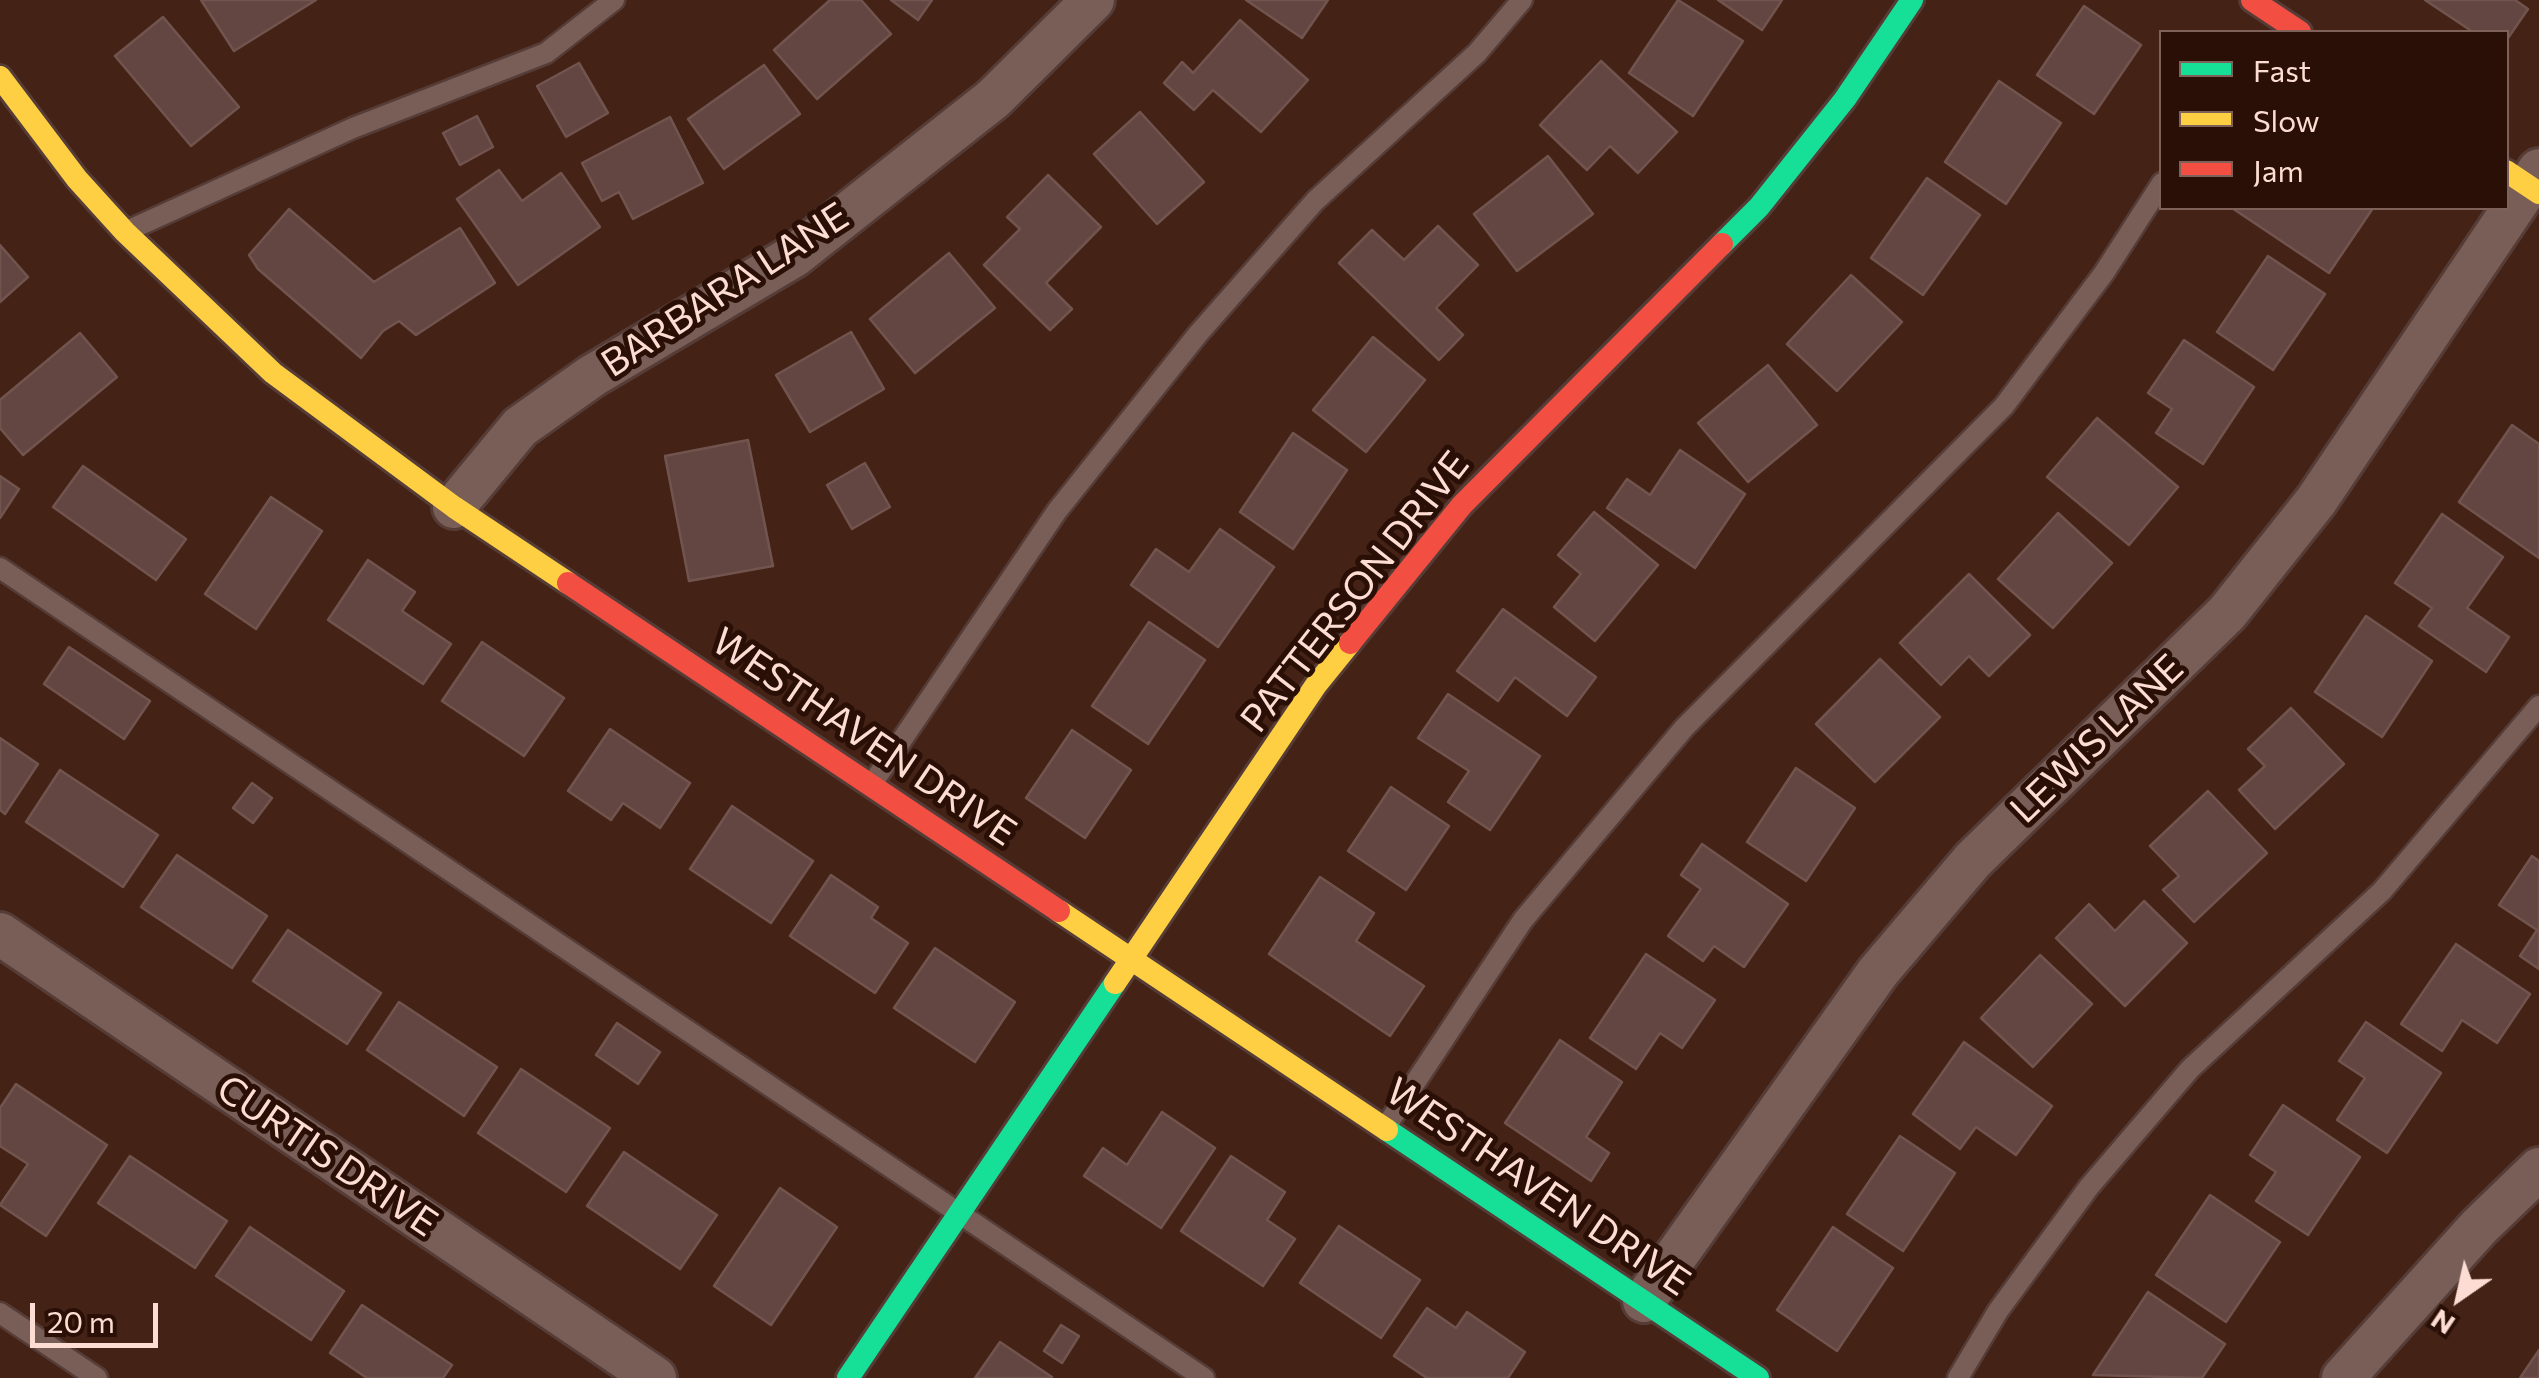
<!DOCTYPE html>
<html>
<head>
<meta charset="utf-8">
<style>
  body { margin:0 }
  #map { position:relative; width:2539px; height:1378px; overflow:hidden; background:#442216; font-family:Commissioner,sans-serif }
  canvas { display:block }
  .legend { position:absolute; left:2159px; top:30px; width:350px; height:180px; box-sizing:border-box; background:#2a0f07; border:2px solid #7e6159; margin:0; padding:12px 18px; list-style:none; font-size:30px; color:#fdddd3 }
  .legend li { display:flex; align-items:center; gap:20px; height:50px }
  .legend b { width:50px; border:2px solid #7e6159 }
  .north { position:absolute; left:2409px; top:1248px; width:100px; height:100px; -webkit-text-stroke:8px #2a0f07; paint-order:stroke; rotate:214deg; font-size:28px; font-weight:700; line-height:40px; text-align:center; color:#fdddd3 }
  .north::after { content:''; display:block; margin:auto; width:35px; height:45px; background:#fdddd3; clip-path:polygon(50% 0,100% 100%,50% 72%,0 100%) }
  .scale { position:absolute; left:30px; top:1303px; width:128px; height:45px; box-sizing:border-box; border:5px solid #fdddd3; border-top:0; padding-left:12px; font-size:30px; line-height:35px; white-space:nowrap; color:#fdddd3; -webkit-text-stroke:8px #2a0f07; paint-order:stroke }
</style>
</head>
<body>
<div id="map">
<canvas width="2539" height="1378"></canvas>
<ul class="legend">
<li><b style="height:12px;background:#16e098"></b>Fast</li>
<li><b style="height:12px;background:#ffcf43"></b>Slow</li>
<li><b style="height:12px;background:#f24e42"></b>Jam</li>
</ul>
<div class="north">N</div>
<div class="scale">20 m</div>
</div>
<script>
const c = document.querySelector('canvas').getContext('2d');
c.lineJoin = 'round';
function fillPath(path, color) {
  c.fillStyle = color;
  c.fill(path, 'evenodd');
}
function shape(rows) {
  const path = new Path2D();
  for (const r of rows) {
    path.moveTo(r[0], r[1]);
    for (let i = 2; i < r.length; i += 2) path.lineTo(r[i], r[i + 1]);
  }
  return path;
}
function trace(path, color, width, dash) {
  c.strokeStyle = color;
  c.lineWidth = width;
  c.lineCap = dash ? 'butt' : 'round';
  c.setLineDash(dash || []);
  c.stroke(path);
}
function label(font, color, halo, rows, align = 'center') {
  c.font = font + ' Commissioner,sans-serif';
  c.lineWidth = 10;
  c.setLineDash([]);
  c.textBaseline = 'middle';
  c.strokeStyle = halo;
  c.fillStyle = color;
  for (const [text, x, y, turn = 0] of rows) {
    c.save();
    c.translate(x, y);
    c.rotate((+turn || 0) * Math.PI / 180);
    c.textAlign = isNaN(turn) ? turn : align;
    if (halo) c.strokeText(text, 0, 0);
    c.fillText(text, 0, 0);
    c.restore();
  }
}
const building = shape([
  [201,0,316,0,234,51,201,0],
  [830,0,861,0,891,34,817,99,774,50,830,0],
  [891,0,932,0,918,20,891,0],
  [1246,0,1328,0,1302,38,1246,0],
  [1678,0,1743,41,1693,116,1629,73,1678,0],
  [1718,0,1782,0,1762,30,1718,0],
  [2425,0,2515,0,2528,9,2506,41,2506,32,2473,32,2425,0],
  [2084,6,2141,45,2094,114,2037,75,2084,6],
  [163,17,239,107,191,146,115,56,163,17],
  [1240,20,1308,80,1261,132,1213,90,1194,110,1164,83,1182,62,1193,73,1240,20],
  [1601,61,1677,132,1638,173,1610,146,1587,170,1540,125,1601,61],
  [579,63,608,113,566,137,537,86,579,63],
  [764,65,800,114,724,169,688,119,764,65],
  [1999,81,2061,123,2006,204,1945,162,1999,81],
  [1140,112,1204,182,1157,224,1094,154,1140,112],
  [477,116,493,147,460,165,443,133,477,116],
  [670,117,703,183,633,219,619,192,602,201,582,163,670,117],
  [1548,156,1593,214,1517,271,1474,214,1548,156],
  [499,170,522,201,561,173,600,227,518,285,457,199,499,170],
  [1048,175,1101,227,1046,283,1072,309,1050,330,984,265,1020,229,1007,217,1048,175],
  [1927,178,1980,215,1923,295,1871,258,1927,178],
  [2232,208,2373,208,2329,273,2232,208],
  [289,209,374,282,460,228,495,283,416,335,399,321,383,331,361,358,258,269,249,255,289,209],
  [1438,226,1478,265,1436,308,1463,335,1439,360,1339,263,1372,230,1404,260,1438,226],
  [0,245,28,277,0,302,0,245],
  [949,253,995,308,915,373,870,319,949,253],
  [2268,256,2325,294,2273,370,2217,332,2268,256],
  [1851,275,1902,322,1837,391,1787,344,1851,275],
  [851,332,884,389,810,432,776,375,851,332],
  [80,333,117,377,23,455,0,428,0,400,80,333],
  [1373,337,1425,380,1366,452,1313,410,1373,337],
  [2184,340,2254,387,2203,464,2156,433,2172,409,2148,393,2184,340],
  [1768,365,1817,425,1748,482,1698,423,1768,365],
  [2097,418,2178,487,2129,545,2047,477,2097,418],
  [2512,425,2539,444,2539,558,2459,502,2512,425],
  [1293,433,1347,470,1293,549,1240,512,1293,433],
  [748,440,773,566,689,581,665,456,748,440],
  [1680,450,1745,494,1695,568,1607,508,1627,479,1650,495,1680,450],
  [865,463,890,507,852,529,827,485,865,463],
  [83,466,186,539,156,580,53,507,83,466],
  [0,476,19,489,0,518,0,476],
  [271,497,322,531,256,629,205,594,271,497],
  [1594,512,1658,565,1595,641,1554,607,1581,574,1558,555,1594,512],
  [2058,513,2112,563,2053,628,1998,579,2058,513],
  [2442,514,2503,557,2467,608,2509,637,2486,672,2419,626,2432,608,2395,583,2442,514],
  [1220,529,1274,567,1218,647,1131,585,1156,549,1189,572,1220,529],
  [368,560,415,592,402,611,451,644,423,684,328,620,368,560],
  [1969,574,2030,635,1989,676,1969,656,1941,685,1900,643,1969,574],
  [1503,609,1596,677,1567,716,1515,677,1498,701,1457,671,1503,609],
  [2366,616,2432,661,2382,737,2315,692,2366,616],
  [1149,622,1205,660,1148,744,1092,706,1149,622],
  [482,642,564,698,524,756,442,701,482,642],
  [69,647,150,701,124,739,44,684,69,647],
  [1880,659,1940,717,1875,782,1816,724,1880,659],
  [1448,694,1540,756,1490,830,1448,802,1469,771,1418,738,1448,694],
  [2291,708,2344,764,2275,829,2239,790,2265,766,2248,749,2291,708],
  [610,729,690,783,660,828,623,803,611,820,568,791,610,729],
  [1072,730,1131,770,1085,838,1026,798,1072,730],
  [0,738,38,764,5,814,0,810,0,738],
  [1796,768,1855,808,1806,881,1747,842,1796,768],
  [60,770,158,835,123,887,26,822,60,770],
  [252,783,272,798,253,823,233,808,252,783],
  [1391,787,1449,826,1406,890,1348,851,1391,787],
  [2208,791,2267,853,2194,922,2163,890,2179,876,2150,846,2208,791],
  [732,806,813,861,771,923,690,869,732,806],
  [1702,844,1788,904,1744,967,1714,946,1703,961,1668,936,1701,889,1681,875,1702,844],
  [177,855,267,916,232,968,141,907,177,855],
  [2532,856,2539,861,2539,969,2520,956,2537,930,2499,905,2532,856],
  [831,875,878,907,871,918,908,943,875,993,790,936,831,875],
  [1320,877,1374,913,1356,941,1424,986,1390,1036,1269,954,1320,877],
  [2144,901,2187,943,2125,1006,2056,938,2089,904,2115,931,2144,901],
  [288,930,381,993,347,1044,253,981,288,930],
  [2456,944,2530,994,2497,1043,2462,1020,2442,1051,2401,1024,2456,944],
  [935,948,1015,1002,975,1062,894,1008,935,948],
  [1646,954,1715,1000,1682,1048,1660,1033,1636,1069,1590,1038,1646,954],
  [2040,955,2092,1004,2033,1067,1981,1018,2040,955],
  [399,1002,497,1067,464,1116,367,1050,399,1002],
  [2366,1022,2441,1073,2387,1153,2337,1120,2365,1078,2339,1061,2366,1022],
  [617,1023,660,1052,638,1084,596,1055,617,1023],
  [1560,1040,1622,1082,1586,1137,1609,1153,1591,1181,1505,1123,1560,1040],
  [1964,1042,2052,1106,2016,1155,1976,1127,1960,1149,1913,1114,1964,1042],
  [521,1069,610,1128,566,1192,478,1133,521,1069],
  [16,1084,107,1145,46,1236,0,1205,28,1164,0,1146,0,1108,16,1084],
  [2283,1105,2360,1157,2308,1235,2256,1201,2276,1172,2250,1155,2283,1105],
  [1162,1112,1215,1148,1161,1228,1084,1176,1103,1148,1127,1165,1162,1112],
  [1900,1136,1955,1173,1903,1251,1847,1214,1900,1136],
  [624,1152,717,1215,680,1269,587,1206,624,1152],
  [130,1156,227,1221,195,1268,98,1203,130,1156],
  [1231,1156,1285,1192,1267,1220,1295,1239,1263,1286,1181,1231,1231,1156],
  [780,1188,837,1227,771,1325,714,1286,780,1188],
  [2210,1195,2280,1242,2226,1322,2156,1275,2210,1195],
  [1339,1226,1420,1280,1381,1338,1300,1283,1339,1226],
  [250,1227,344,1291,311,1340,216,1276,250,1227],
  [1833,1227,1893,1268,1837,1351,1777,1310,1833,1227],
  [2148,1292,2225,1344,2202,1378,2093,1375,2148,1292],
  [362,1305,452,1365,443,1378,367,1378,330,1353,362,1305],
  [1427,1308,1456,1328,1467,1312,1525,1352,1508,1378,1427,1378,1394,1356,1427,1308],
  [1061,1325,1079,1336,1062,1363,1044,1351,1061,1325],
  [1000,1342,1052,1377,1052,1378,975,1378,1000,1342],
  [2539,1350,2539,1378,2520,1378,2539,1350]
]);
const lane = shape([
  [127,231,353,128,546,53,614,0],
  [0,568,1204,1378],
  [872,784,1057,511,1198,334,1315,201,1477,53,1522,0],
  [1387,1125,1523,920,1684,728,2004,406,2104,273,2162,183],
  [0,1313,97,1378],
  [1958,1378,1998,1311,2089,1187,2190,1069,2382,891,2539,706]
]);
const street = shape([
  [454,507,520,427,592,376,794,256,993,99,1093,0],
  [0,934,655,1378],
  [1644,1301,1878,972,1973,860,2227,613,2316,501,2539,170],
  [2343,1378,2479,1227,2539,1169]
]);
const fast = shape([
  [1722,244,1759,207,1845,99,1912,0],
  [1387,1130,1758,1378],
  [848,1378,1115,983]
]);
const slow = shape([
  [0,77,77,179,125,232,273,373,454,507,568,583],
  [2506,171,2539,193],
  [1059,911,1387,1130],
  [1115,983,1316,685,1350,643]
]);
const jam = shape([
  [2252,0,2300,32],
  [568,583,1059,911],
  [1350,643,1462,505,1722,244]
]);
const streetNames = [
  ["BARBARA LANE",725,290,-33],
  ["PATTERSON DRIVE",1355,592,-52],
  ["WESTHAVEN DRIVE",864,737,34],
  ["LEWIS LANE",2097,739,-44],
  ["CURTIS DRIVE",327,1156,34],
  ["WESTHAVEN DRIVE",1538,1187,34]
];
fillPath(building, '#634641');
trace(building, '#72544f', 2.5);
trace(lane, '#563c36', 25);
trace(street, '#563c36', 48);
trace(fast, '#563c36', 28);
trace(slow, '#563c36', 28);
trace(jam, '#563c36', 28);
trace(lane, '#785e57', 20);
trace(street, '#785e57', 42);
trace(fast, '#16e098', 22);
trace(slow, '#ffcf43', 22);
trace(jam, '#f24e42', 22);
label('38px', '#fdddd3', '#2a0f07', streetNames);
</script>
</body>
</html>
